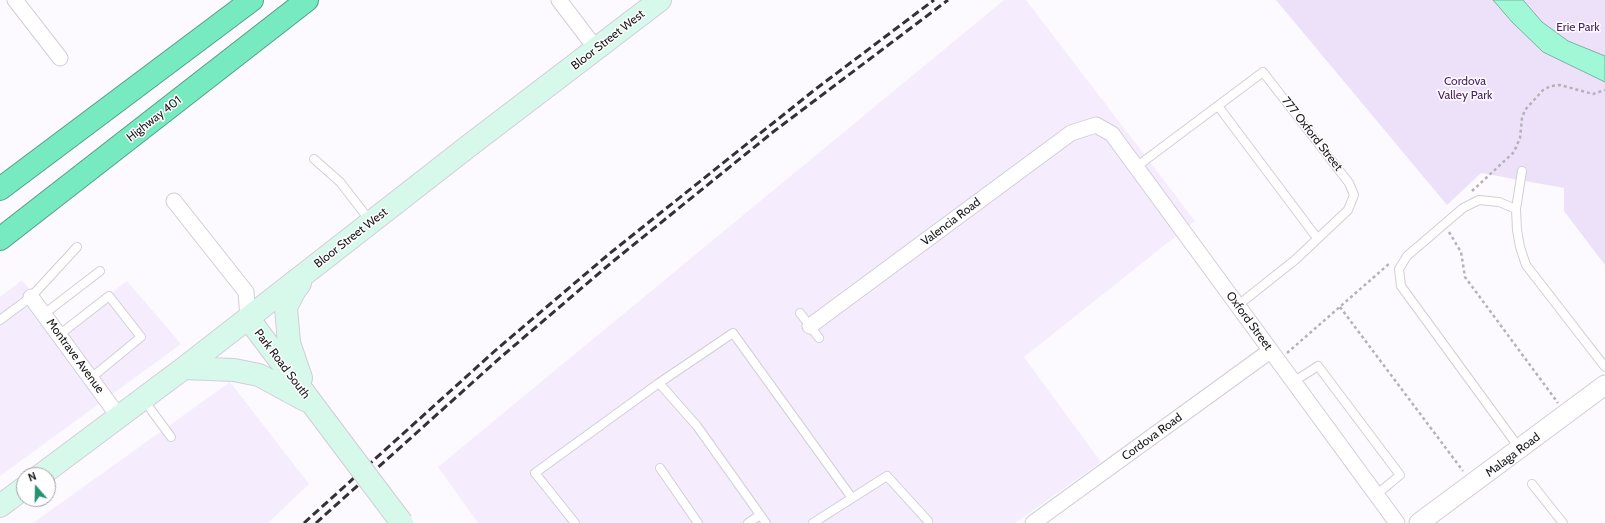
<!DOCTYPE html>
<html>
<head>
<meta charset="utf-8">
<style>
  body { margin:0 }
  #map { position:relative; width:1605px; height:523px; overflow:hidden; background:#fcf9ff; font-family:Cabin,sans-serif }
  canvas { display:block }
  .north { position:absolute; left:16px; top:467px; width:40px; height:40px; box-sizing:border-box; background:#fff; border:1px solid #a3a2a4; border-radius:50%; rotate:340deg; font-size:11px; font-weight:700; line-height:16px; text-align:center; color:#19171b }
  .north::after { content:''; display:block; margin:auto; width:14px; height:18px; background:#279271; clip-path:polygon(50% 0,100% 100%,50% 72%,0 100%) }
</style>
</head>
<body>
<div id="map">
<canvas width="1605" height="523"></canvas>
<div class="north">N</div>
</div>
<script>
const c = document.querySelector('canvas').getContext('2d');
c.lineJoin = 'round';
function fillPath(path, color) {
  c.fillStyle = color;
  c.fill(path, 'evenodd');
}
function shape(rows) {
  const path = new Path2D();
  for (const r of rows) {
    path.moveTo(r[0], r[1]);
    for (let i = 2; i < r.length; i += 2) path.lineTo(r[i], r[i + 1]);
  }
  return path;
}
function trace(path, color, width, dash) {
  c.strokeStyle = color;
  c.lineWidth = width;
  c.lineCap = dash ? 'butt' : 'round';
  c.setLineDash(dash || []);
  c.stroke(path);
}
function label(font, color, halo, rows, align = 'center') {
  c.font = font + ' Cabin,sans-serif';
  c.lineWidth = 3;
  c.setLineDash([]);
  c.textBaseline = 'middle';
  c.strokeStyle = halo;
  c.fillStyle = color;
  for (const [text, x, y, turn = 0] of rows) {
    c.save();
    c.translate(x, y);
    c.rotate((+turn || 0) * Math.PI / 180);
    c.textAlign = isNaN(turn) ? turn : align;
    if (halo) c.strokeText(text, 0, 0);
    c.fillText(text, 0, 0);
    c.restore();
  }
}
const built = shape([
  [1004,0,1026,0,1195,221,1024,357,1101,462,1015,523,478,523,438,467],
  [22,280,63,330,127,281,181,344,0,476,0,297],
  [230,382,309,484,268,523,33,523]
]);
const green = shape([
  [1276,0,1605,0,1605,265,1564,211,1564,188,1481,173,1447,205]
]);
const water = shape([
  [1493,0,1523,0,1542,22,1568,41,1605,56,1605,82,1543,52,1512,22,1493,0]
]);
const path = shape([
  [1472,191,1514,152,1520,138,1522,118,1525,110,1543,90,1551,86,1560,85,1593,94,1605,90],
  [1449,232,1461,252,1465,277,1558,403],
  [1340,307,1463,471],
  [1287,353,1390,263]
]);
const service = shape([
  [1218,106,1317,238],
  [314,159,340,182,371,222],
  [1136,167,1263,72,1349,183,1354,195,1348,210,1295,260,1237,306],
  [1516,209,1517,230,1520,247,1526,265,1605,367],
  [800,313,819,338],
  [44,314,100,271],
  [0,320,31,297,77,247],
  [59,335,109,296,141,337,91,378],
  [1293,382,1318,366,1400,475,1376,495],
  [659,383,733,333,852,498],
  [143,399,171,437],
  [1520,449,1401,286,1399,269,1407,256,1463,208,1479,200,1499,202,1516,209,1522,171],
  [660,468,698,523],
  [1532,484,1563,523],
  [575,523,535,473,659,383,697,426,766,523],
  [748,523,760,515],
  [813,523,887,476,928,521]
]);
const minor = shape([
  [15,0,60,58],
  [559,0,597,50],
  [174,201,246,292,248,318],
  [31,297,119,417],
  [810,326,1071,133,1096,125,1112,134,1397,523],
  [1033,523,1270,351]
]);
const tertiary = shape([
  [1419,523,1605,385]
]);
const secondary = shape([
  [300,283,295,290,286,307,289,343,301,378],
  [248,318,347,450],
  [184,368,234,370,259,375,305,400],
  [41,475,184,368,470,145,660,0],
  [0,506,24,488]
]);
const motorway = shape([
  [0,189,252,0],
  [0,239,307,0]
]);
const rail = shape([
  [304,523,497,349,609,254,817,88,934,0],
  [316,523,501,357,611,263,773,132,948,0]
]);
const secondaryBridge = shape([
  [347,450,402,523]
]);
const parkNames = [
  ["Erie Park",1578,27],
  ["Cordova",1465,81],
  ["Valley Park",1465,95]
];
const streetNames = [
  ["Bloor Street West",608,40,-38],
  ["Highway 401",154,119,-38],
  ["777 Oxford Street",1312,134,52],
  ["Valencia Road",951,222,-37],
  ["Bloor Street West",351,238,-38],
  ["Oxford Street",1249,321,54],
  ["Montrave Avenue",75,356,54],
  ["Park Road South",282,364,53],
  ["Cordova Road",1152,437,-36],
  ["Malaga Road",1513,455,-37]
];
fillPath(built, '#f5edfd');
fillPath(green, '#ede1fa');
fillPath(water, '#a1f8d7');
trace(water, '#78b49f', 1);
trace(service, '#d2ced7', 10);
trace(minor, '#d2ced7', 17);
trace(tertiary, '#d2ced7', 21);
trace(secondary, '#d2ced7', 24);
trace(motorway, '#57a087', 24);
trace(path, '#b4b2b7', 2.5, [3, 3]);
trace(service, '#fff', 8);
trace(minor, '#fff', 15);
trace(tertiary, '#fff', 19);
trace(secondary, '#d6f9ec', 22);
trace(motorway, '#78eac1', 22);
trace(rail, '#333135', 3, [8, 4]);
trace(secondaryBridge, '#d2ced7', 24, []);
trace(secondaryBridge, '#d6f9ec', 22);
label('12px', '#4c216c', '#fff', parkNames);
label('12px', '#19171b', '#fff', streetNames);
</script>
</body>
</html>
